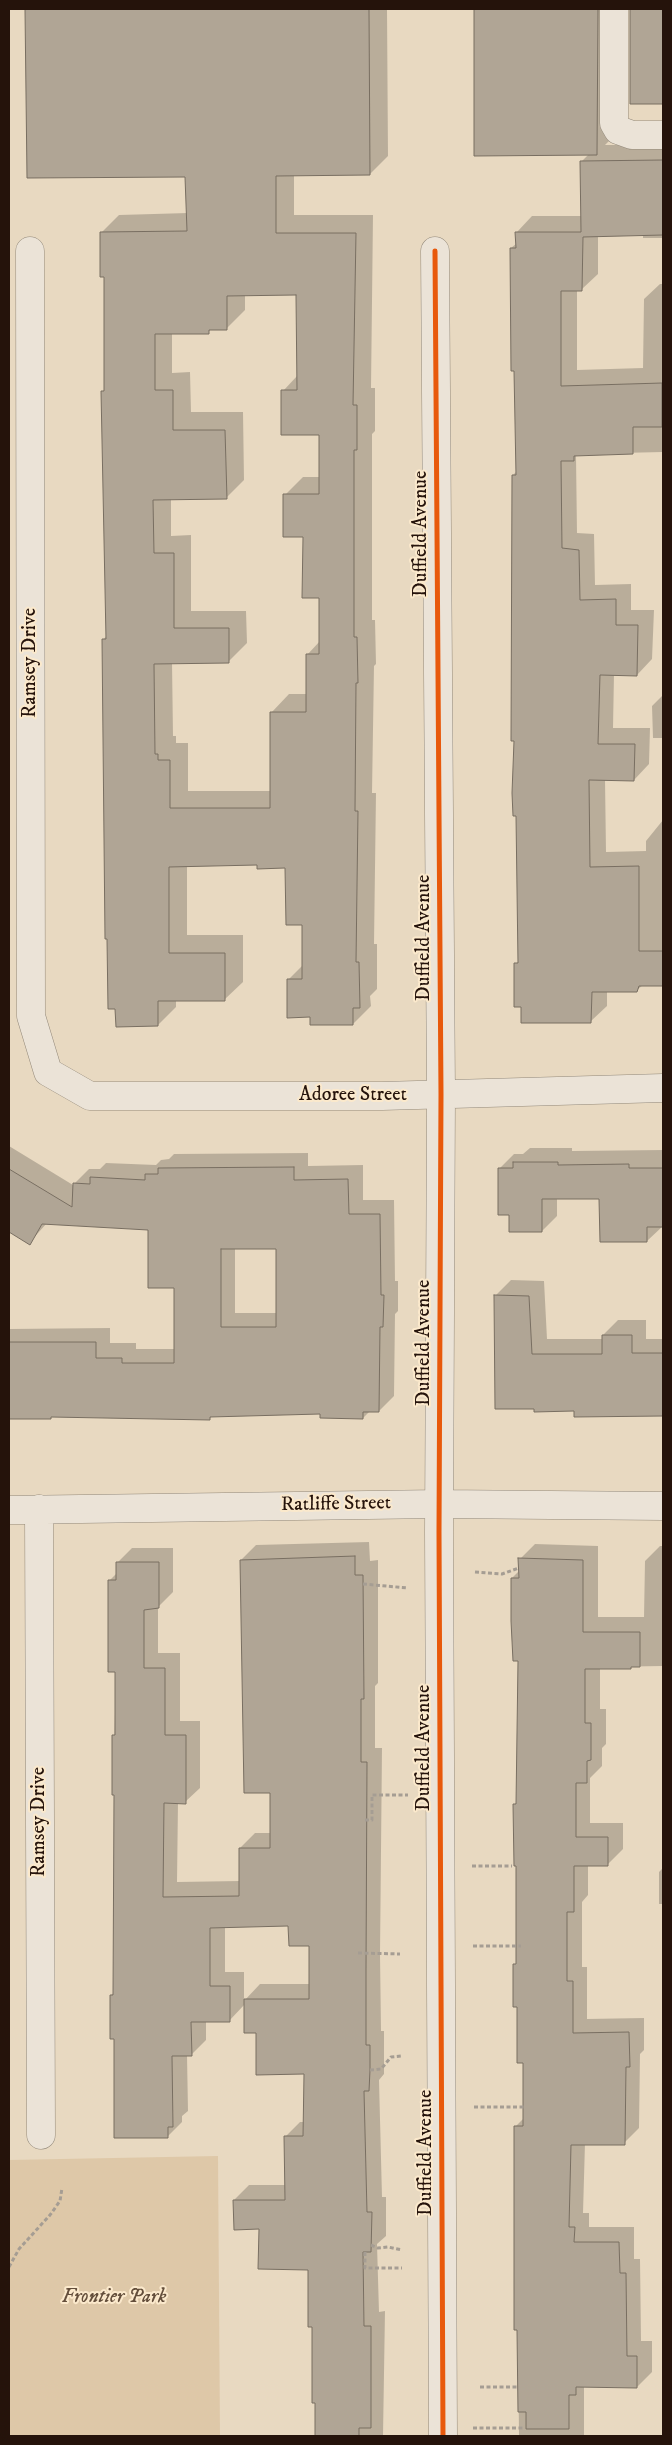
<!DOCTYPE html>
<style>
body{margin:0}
#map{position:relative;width:672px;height:2445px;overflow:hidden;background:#e8d9c1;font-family:"IM FELL DW Pica",serif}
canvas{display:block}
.frame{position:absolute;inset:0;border:10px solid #25130b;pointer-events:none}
</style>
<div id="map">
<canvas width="672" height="2445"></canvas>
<div class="frame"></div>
</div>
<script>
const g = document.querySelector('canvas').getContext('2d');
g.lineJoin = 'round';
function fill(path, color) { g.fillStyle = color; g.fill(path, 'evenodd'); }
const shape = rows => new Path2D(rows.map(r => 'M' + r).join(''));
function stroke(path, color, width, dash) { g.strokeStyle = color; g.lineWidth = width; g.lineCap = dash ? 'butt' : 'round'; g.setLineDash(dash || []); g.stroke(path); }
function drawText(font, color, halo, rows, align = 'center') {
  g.font = font + ' "IM FELL DW Pica",serif'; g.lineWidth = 4; g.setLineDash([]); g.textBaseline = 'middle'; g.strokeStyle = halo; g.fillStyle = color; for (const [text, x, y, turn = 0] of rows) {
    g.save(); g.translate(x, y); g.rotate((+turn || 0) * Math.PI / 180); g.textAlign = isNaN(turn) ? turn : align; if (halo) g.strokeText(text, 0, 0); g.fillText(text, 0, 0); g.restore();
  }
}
const green = shape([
 [218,2156,220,2436,9,2436,9,2160]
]);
const shadow = shape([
 [27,9,387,9,388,156,370,174,294,175,294,215,373,215,371,388,375,388,375,431,372,434,372,620,375,620,376,664,374,666,372,793,376,793,374,944,377,944,377,989,370,996,371,1006,353,1024,311,1016,288,980,304,964,304,924,286,867,258,864,187,865,187,935,243,935,243,982,224,1000,176,1000,176,1007,158,1025,104,639,107,635,103,391,106,388,106,276,101,233,119,215,188,213,186,175,28,176],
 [298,294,298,375,283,391,320,434,320,477,303,477,285,495,304,536,320,597,320,641,307,655,307,694,289,694,271,713,271,791,188,791,188,743,176,743,176,736,173,736,172,662,229,661,247,643,246,611,191,611,191,535,171,536,171,499,226,498,244,480,243,412,191,412,190,372,172,373,172,332,208,332,212,328,227,328,245,310,245,295],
 [475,9,628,9,627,123,605,145,663,145,663,238,643,238,643,234,598,235,598,274,582,289,577,289,577,370,643,368,644,299,660,284,663,284,663,452,578,454,576,456,577,533,594,534,595,585,631,584,631,610,654,610,652,659,637,675,614,674,613,728,650,728,649,764,634,780,605,779,606,852,646,851,646,841,663,820,663,985,643,985,637,990,607,990,607,1006,591,1021,522,1006,516,964,520,960,513,475,517,471,511,248,517,243,517,232,532,216,582,216,582,161,589,154,476,155],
 [631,9,663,9,663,103,631,103],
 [663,695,663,738,653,738,652,706],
 [9,1146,73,1185,89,1169,100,1169,106,1163,156,1165,161,1160,169,1159,174,1154,308,1153,308,1166,363,1165,363,1200,394,1200,395,1281,398,1281,398,1311,395,1314,394,1396,379,1411,370,1411,363,1418,321,1413,212,1416,210,1418,53,1415,51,1417,9,1418,9,1329,110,1328,110,1343,136,1343,136,1349,175,1349,175,1286,149,1229,47,1223,29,1243,9,1230],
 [235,1248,277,1248,278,1313,235,1313],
 [530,1148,572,1148,572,1151,663,1150,663,1226,647,1241,600,1198,557,1198,557,1216,542,1231,510,1214,499,1169,514,1154,523,1154],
 [511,1280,544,1281,547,1339,603,1339,603,1335,618,1320,646,1320,646,1339,663,1339,663,1414,576,1416,576,1410,535,1411,496,1295],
 [369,1542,370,1561,378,1560,378,1683,375,1686,375,1748,382,1748,380,1954,381,2031,384,2031,384,2074,379,2080,382,2197,386,2197,386,2236,377,2244,379,2312,385,2311,383,2436,317,2436,309,2268,260,2228,234,2200,249,2185,286,2185,285,2137,300,2122,305,2122,305,2073,257,2032,245,2004,229,2021,206,2021,206,2040,191,2055,187,2055,188,2111,182,2116,182,2122,167,2137,116,2037,111,1995,115,1992,115,1793,113,1793,116,1671,109,1581,117,1573,117,1563,132,1548,173,1548,173,1592,158,1607,158,1653,180,1653,180,1721,200,1721,200,1788,185,1802,178,1802,177,1882,240,1881,240,1848,255,1833,271,1833,272,1792,241,1560,256,1545],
 [289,1925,310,1944,310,1984,260,1984,244,2001,244,1972,225,1972,225,1926],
 [535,1544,598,1546,598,1617,644,1617,645,1561,660,1546,663,1546,663,1666,600,1667,600,1709,606,1709,606,1744,602,1748,602,1766,590,1778,590,1823,623,1823,623,1849,608,1864,588,1865,588,1895,582,1902,582,1967,587,1967,587,2019,644,2018,644,2050,640,2054,639,2128,624,2143,585,2143,583,2213,589,2213,589,2227,634,2227,634,2259,640,2259,641,2341,652,2341,652,2372,637,2387,584,2386,584,2436,519,2436,516,2126,524,2118,524,2061,515,1965,518,1962,518,1865,515,1804,517,1802,519,1660,512,1578,520,1570,520,1559],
 [663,1868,663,1904,659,1904,659,1872]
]);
const building = shape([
 [25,9,369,9,370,175,276,176,276,233,356,233,353,405,357,405,357,450,354,450,354,637,357,637,358,683,356,683,355,811,358,811,356,962,359,962,360,1008,353,1008,353,1025,310,1025,310,1017,287,1018,287,979,302,979,302,925,286,925,285,868,257,869,257,865,169,867,169,953,225,953,225,1001,158,1001,158,1026,116,1027,115,1009,108,1009,107,939,105,939,102,639,106,639,101,391,104,391,104,277,100,277,100,232,187,231,185,177,27,178,25,9],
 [296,295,297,390,281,390,281,435,319,435,319,494,283,494,283,537,303,537,302,598,319,598,319,654,306,654,306,712,270,712,270,808,170,808,170,760,158,760,158,754,155,754,154,664,229,663,229,628,174,628,174,553,154,553,153,500,227,499,225,430,173,430,173,390,155,390,155,334,209,334,209,330,227,330,227,296,296,295],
 [474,9,598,9,597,155,474,156,474,9],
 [630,9,663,9,663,104,630,104,630,9],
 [663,160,663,235,583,237,582,291,561,291,561,386,662,383,662,427,633,427,633,454,574,456,574,461,561,461,562,548,579,550,580,600,616,599,616,625,638,625,637,676,600,675,598,744,635,744,634,781,589,780,590,867,639,866,639,951,663,951,663,986,639,986,637,992,592,992,591,1023,521,1023,521,1007,514,1007,514,963,518,963,516,816,513,816,512,793,514,741,511,741,512,475,516,475,514,371,511,371,510,248,516,248,515,232,581,232,580,161,663,160],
 [513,1162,558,1162,558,1165,629,1164,629,1168,663,1168,663,1227,647,1227,647,1242,600,1242,599,1199,542,1199,542,1232,509,1232,509,1215,498,1215,498,1168,513,1168,513,1162],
 [294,1167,294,1180,348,1179,349,1214,380,1214,381,1295,384,1295,383,1327,380,1327,379,1412,363,1412,363,1419,320,1418,320,1414,210,1417,210,1420,51,1417,51,1419,9,1419,9,1342,96,1342,96,1358,122,1358,122,1363,174,1363,174,1288,148,1288,148,1230,42,1224,30,1245,9,1232,9,1169,72,1207,73,1183,90,1184,90,1177,145,1180,145,1174,158,1174,158,1168,294,1167],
 [221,1249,276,1249,276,1327,221,1327,221,1249],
 [494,1295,529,1296,532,1354,602,1354,602,1335,632,1335,632,1353,663,1353,663,1416,574,1417,574,1411,534,1412,534,1409,495,1409,494,1295],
 [355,1556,355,1575,363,1575,364,1699,361,1699,361,1762,367,1762,366,1970,366,2045,370,2045,370,2070,369,2091,364,2091,367,2212,372,2212,371,2252,363,2252,364,2326,371,2326,371,2428,359,2428,359,2436,315,2436,315,2403,312,2403,312,2327,308,2327,308,2270,258,2269,259,2229,234,2230,233,2200,285,2200,284,2136,303,2136,304,2074,256,2075,256,2033,244,2033,244,1999,309,1999,309,1946,289,1946,288,1926,210,1928,210,1986,230,1986,230,2022,191,2022,192,2056,172,2056,173,2127,168,2127,168,2138,114,2138,114,2039,110,2039,110,1995,113,1995,114,1795,112,1795,112,1735,115,1735,115,1672,108,1672,108,1580,116,1580,116,1562,159,1562,159,1608,144,1610,144,1668,165,1668,165,1735,186,1735,186,1804,164,1803,163,1897,239,1896,239,1848,270,1848,270,1793,244,1793,240,1560,355,1556],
 [518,1558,583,1560,583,1632,640,1632,640,1667,631,1667,631,1669,585,1669,585,1723,591,1723,591,1760,587,1761,587,1783,576,1783,576,1837,608,1837,608,1866,574,1866,574,1912,567,1912,567,1981,573,1981,573,2033,629,2032,630,2067,626,2067,625,2145,571,2145,569,2227,575,2227,574,2242,619,2242,620,2273,626,2273,627,2356,637,2356,637,2388,576,2387,576,2395,569,2395,569,2429,526,2429,526,2412,518,2412,517,2330,514,2330,514,2126,523,2126,523,2063,517,2063,517,2007,513,2007,513,1964,516,1964,516,1866,514,1866,513,1804,516,1804,518,1661,513,1661,511,1621,511,1578,519,1578,518,1558]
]);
const path = shape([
 [475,1572,502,1574,519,1568],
 [363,1584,408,1588],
 [365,1820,372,1820,372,1795,408,1795],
 [472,1866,512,1866],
 [473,1946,521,1946],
 [358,1953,400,1954],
 [370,2070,381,2069,391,2057,401,2056],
 [474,2107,525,2107],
 [371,2245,378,2248,388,2247,402,2250],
 [365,2252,365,2268,402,2268],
 [9,2267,19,2249,50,2215,60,2201,62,2188],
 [480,2387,518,2387],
 [473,2428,524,2428]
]);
const minor = shape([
 [614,9,614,123,618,130,632,135,663,135],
 [30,251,31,1016,48,1072,90,1096,382,1096,663,1088],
 [435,251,441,1094,439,1531,443,2436],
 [39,1509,41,2135],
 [9,1510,439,1504,663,1506]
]);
const cycleway = shape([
 [435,251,441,1094,439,1531,443,2436]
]);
const streetNames = [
 ["Duffield Avenue",422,534,-90],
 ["Ramsey Drive",31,663,-90],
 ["Duffield Avenue",425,938,-90],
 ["Adoree Street",353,1096],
 ["Duffield Avenue",425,1343,-90],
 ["Ratliffe Street",336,1505,-1],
 ["Duffield Avenue",425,1748,-90],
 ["Ramsey Drive",40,1822,-90],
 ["Duffield Avenue",427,2153,-90]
];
const parkNames = [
 ["Frontier Park",114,2298]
];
fill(green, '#dec8a8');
fill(shadow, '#0003');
fill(building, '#b0a595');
stroke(building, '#786e61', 1);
stroke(minor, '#93897a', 29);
stroke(path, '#a59d93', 3, [4, 2.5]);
stroke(minor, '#ebe3d7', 28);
stroke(cycleway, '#e8590c', 5);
drawText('20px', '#25130b', '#fbe9cc', streetNames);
drawText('italic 20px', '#634e3b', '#fbe9cc', parkNames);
</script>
